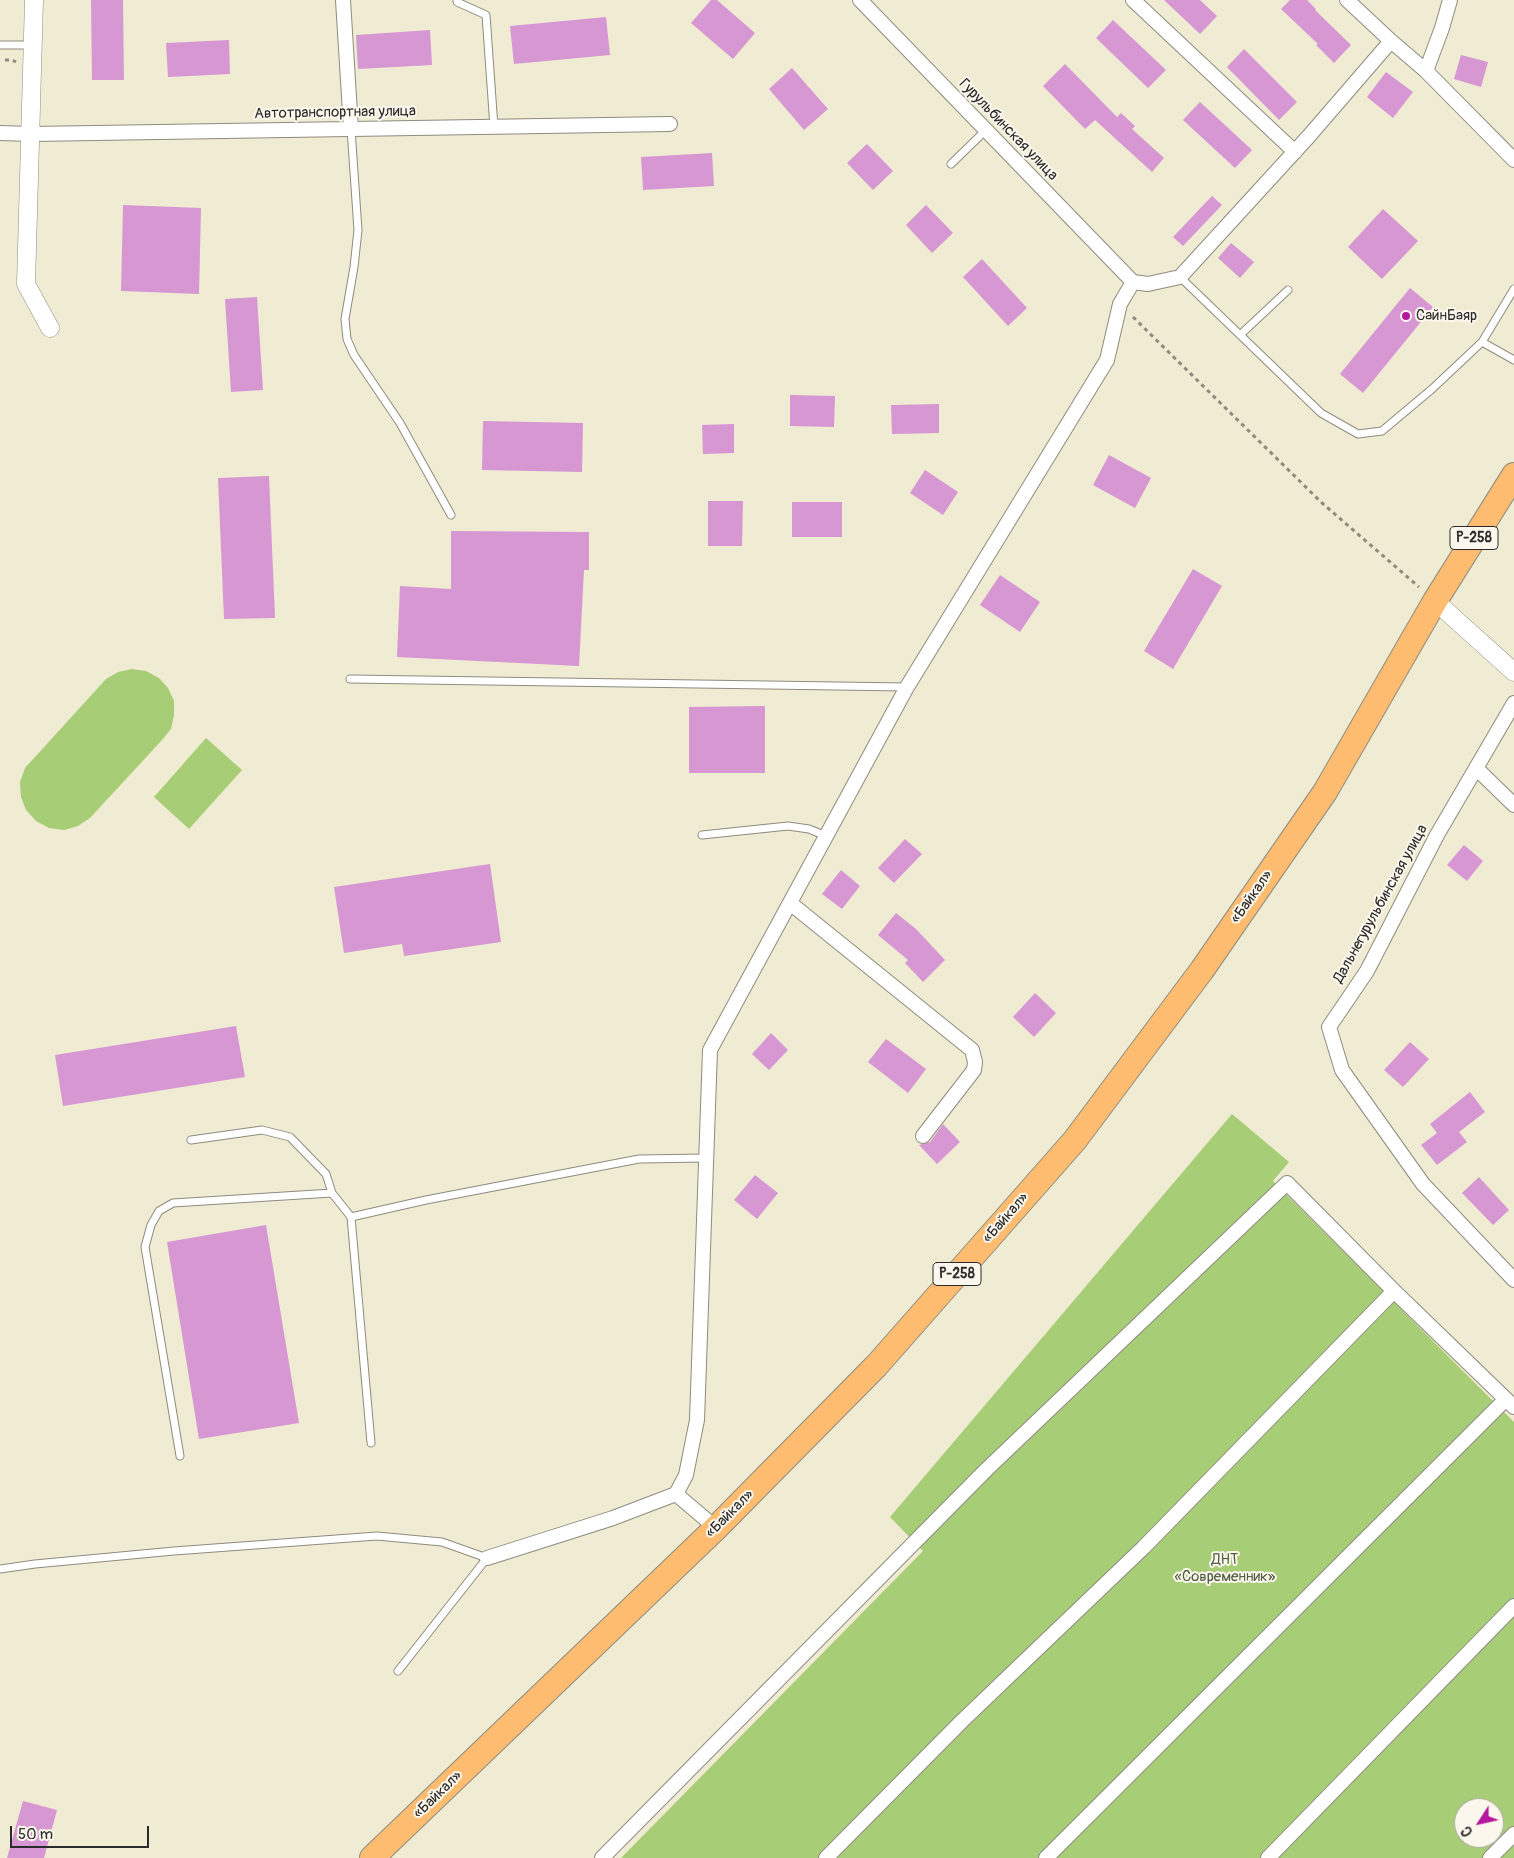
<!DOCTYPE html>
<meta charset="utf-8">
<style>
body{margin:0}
#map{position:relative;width:1514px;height:1858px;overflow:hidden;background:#f0ebd3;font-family:Pangolin,sans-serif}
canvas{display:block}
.north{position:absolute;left:1454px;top:1798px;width:50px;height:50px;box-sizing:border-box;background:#fbf7ec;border:1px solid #a8a59f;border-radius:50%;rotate:235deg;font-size:14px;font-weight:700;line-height:20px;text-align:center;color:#2b2b2b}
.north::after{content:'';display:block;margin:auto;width:18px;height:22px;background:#b5179e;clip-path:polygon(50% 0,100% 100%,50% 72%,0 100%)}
.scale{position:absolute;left:10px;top:1826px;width:139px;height:22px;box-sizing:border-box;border:2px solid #2b2b2b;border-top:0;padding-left:6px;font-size:15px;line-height:18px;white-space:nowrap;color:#2b2b2b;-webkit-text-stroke:4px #fbf7ec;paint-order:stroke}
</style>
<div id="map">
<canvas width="1514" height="1858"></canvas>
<div class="north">С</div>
<div class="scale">50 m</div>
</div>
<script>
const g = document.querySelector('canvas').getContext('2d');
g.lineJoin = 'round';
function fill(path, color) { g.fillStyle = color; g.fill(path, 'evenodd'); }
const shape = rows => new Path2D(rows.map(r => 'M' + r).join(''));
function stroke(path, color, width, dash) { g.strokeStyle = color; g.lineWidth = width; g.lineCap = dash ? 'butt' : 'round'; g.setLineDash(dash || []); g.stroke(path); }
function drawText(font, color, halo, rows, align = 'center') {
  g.font = font + ' Pangolin,sans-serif'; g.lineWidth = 4; g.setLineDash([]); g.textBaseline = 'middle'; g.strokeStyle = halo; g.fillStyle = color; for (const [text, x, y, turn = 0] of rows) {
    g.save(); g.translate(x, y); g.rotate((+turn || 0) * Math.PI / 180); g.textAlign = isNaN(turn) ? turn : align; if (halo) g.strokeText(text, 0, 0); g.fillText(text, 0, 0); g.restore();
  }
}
const green = shape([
 [132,669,146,671,159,678,168,688,174,701,174,715,171,729,162,740,90,818,78,826,64,830,49,828,36,821,26,810,21,797,20,782,25,768,106,679,118,672],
 [206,738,242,770,189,829,154,797],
 [1232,1114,1289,1162,1273,1181,1514,1422,1514,1858,621,1858,923,1551,890,1517],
 [1464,1808,1494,1808,1494,1838,1464,1838]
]);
const building = shape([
 [91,0,123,0,124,80,92,80],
 [711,0,717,0,755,33,733,59,691,23],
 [1164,0,1200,0,1217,16,1200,34],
 [1290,0,1307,0,1316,9,1315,10,1351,45,1334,63,1316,45,1318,44,1281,9],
 [606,17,610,55,514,64,510,26],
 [1113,20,1166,70,1148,88,1096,38],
 [430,30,432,65,358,69,356,35],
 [229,40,230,74,168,77,166,43],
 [1244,49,1297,102,1279,120,1227,67],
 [1461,55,1488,62,1481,87,1454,79],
 [1065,64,1117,117,1121,113,1135,126,1132,129,1164,158,1152,172,1095,120,1085,129,1043,86],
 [792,68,828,109,804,130,769,89],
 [1386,72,1413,92,1393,118,1367,97],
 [1200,102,1252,150,1235,168,1183,120],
 [867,144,893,171,873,190,847,163],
 [712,153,714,186,643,190,641,157],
 [1212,196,1222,205,1183,246,1173,237],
 [123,205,201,208,199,294,121,291],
 [926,205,953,233,932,253,906,225],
 [1383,209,1418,241,1382,279,1348,247],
 [1231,243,1254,262,1240,278,1218,258],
 [982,259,1027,308,1008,326,963,277],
 [1410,288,1433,307,1363,393,1340,374],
 [257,297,263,390,231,392,225,299],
 [790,395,835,396,834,427,790,426],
 [939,404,939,433,892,434,891,405],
 [483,421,583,423,582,472,482,470],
 [734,424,734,453,703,454,702,425],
 [1109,455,1151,478,1135,508,1093,485],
 [925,470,958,492,943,515,910,493],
 [269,476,275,618,224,619,218,478],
 [708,501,743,501,742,546,708,546],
 [792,502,842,502,842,537,792,537],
 [451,531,589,532,589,570,584,570,579,666,397,657,400,586,451,589],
 [1193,569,1222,586,1173,669,1144,651],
 [1000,575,1040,602,1020,632,980,605],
 [765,706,765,773,689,773,689,707],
 [905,839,922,854,894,883,878,868],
 [1464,845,1483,861,1467,881,1447,865],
 [490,864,501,942,404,956,402,944,344,953,334,887],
 [841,870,860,886,842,909,822,894],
 [896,913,916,929,945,960,923,982,905,963,908,960,878,935],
 [1035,993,1056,1013,1034,1037,1013,1017],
 [236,1026,245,1077,63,1106,55,1055],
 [771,1033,788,1050,769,1070,752,1054],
 [886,1039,926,1069,908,1093,868,1062],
 [1410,1042,1429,1059,1403,1087,1384,1070],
 [1470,1092,1485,1112,1459,1132,1467,1142,1437,1165,1421,1145,1437,1133,1430,1124],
 [943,1124,960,1142,937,1164,919,1145,930,1142],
 [755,1175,778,1193,757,1219,734,1200],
 [1479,1177,1509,1210,1493,1225,1462,1193],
 [266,1225,299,1423,199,1439,167,1242],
 [23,1801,57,1810,44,1858,7,1858]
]);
const path = shape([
 [5,60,12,60,16,62],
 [1133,317,1322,503,1419,587]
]);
const service = shape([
 [457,0,457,2,486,15,494,127],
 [0,45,32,45],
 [351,129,358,230,354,267,345,319,347,339,354,355,400,423,451,515],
 [951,164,986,130],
 [1180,277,1321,413,1358,434,1382,431,1432,389,1482,342,1514,289],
 [1240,335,1288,290],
 [1482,342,1514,360],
 [350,679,906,687],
 [702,835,788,826,809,829,826,836],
 [191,1140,262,1130,290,1137,326,1174,332,1193],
 [371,1443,351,1217,426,1200,639,1159,706,1158],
 [180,1456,145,1247,151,1225,159,1211,173,1203,332,1193,351,1217],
 [0,1569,35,1564,174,1551,377,1536,442,1542,487,1558,398,1671]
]);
const minor = shape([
 [343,0,351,129],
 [860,0,1133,282],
 [1133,0,1295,152],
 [1347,0,1391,41],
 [1426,71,1442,28,1450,0],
 [0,133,31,134,670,124],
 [1133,282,1148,284,1180,277,1309,136,1391,41,1426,71,1514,160],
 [1514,703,1437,835,1367,971,1329,1027,1342,1070,1423,1184,1514,1280],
 [1477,769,1514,805],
 [790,903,972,1050,975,1062,974,1070,923,1136],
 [676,1494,716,1528],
 [487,1558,613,1518,676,1494,686,1475,697,1420,710,1050,907,687,1107,360,1120,304,1133,282],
 [602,1858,987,1469,1287,1183,1394,1291,1514,1407],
 [826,1858,962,1721,1144,1547,1394,1291],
 [1046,1858,1506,1399],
 [1268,1858,1514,1606],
 [1490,1858,1514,1834]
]);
const tertiary = shape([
 [34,0,26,284,50,328],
 [1435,601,1514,672]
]);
const trunk = shape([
 [372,1858,716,1528,877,1365,1075,1140,1202,970,1325,792,1435,601,1514,475]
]);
const markers = [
 [1406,316,5,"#b5179e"]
];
const shields = [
 [1474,538,48],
 [957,1274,48]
];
const shieldNames = [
 ["Р-258",1474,538],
 ["Р-258",957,1274]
];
const streetNames = [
 ["Автотранспортная улица",335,113,-1],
 ["Гурульбинская улица",1008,130,46],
 ["«Байкал»",1252,897,-55],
 ["Дальнегурульбинская улица",1381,904,-61],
 ["«Байкал»",1006,1218,-49],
 ["«Байкал»",730,1514,-45],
 ["«Байкал»",438,1795,-44]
];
const poiNames = [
 ["СайнБаяр",1416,316]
];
const parkNames = [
 ["ДНТ",1225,1560],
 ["«Современник»",1225,1577]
];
fill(green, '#a8cd77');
fill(building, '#d697d3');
stroke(service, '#8e8b7f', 9);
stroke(minor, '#8e8b7f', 16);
stroke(tertiary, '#8e8b7f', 19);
stroke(trunk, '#8e8b7f', 26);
stroke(path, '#8e8b7f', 3, [4, 4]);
stroke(service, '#fff', 7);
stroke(minor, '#fff', 14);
stroke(tertiary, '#fff', 18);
stroke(trunk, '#fdbc6f', 24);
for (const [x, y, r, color] of markers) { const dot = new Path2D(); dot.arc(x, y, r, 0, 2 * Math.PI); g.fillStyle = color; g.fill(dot); stroke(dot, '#fbf7ec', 2); }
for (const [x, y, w] of shields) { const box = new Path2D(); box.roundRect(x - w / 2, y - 11.5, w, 23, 4); g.fillStyle = '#fbf7ec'; g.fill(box); stroke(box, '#2b2b2b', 1); }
drawText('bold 14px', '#2b2b2b', null, shieldNames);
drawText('15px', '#2b2b2b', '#fbf7ec', streetNames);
drawText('15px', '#2b2b2b', '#fbf7ec', poiNames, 'left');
drawText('15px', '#505c42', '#fbf7ec', parkNames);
</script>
